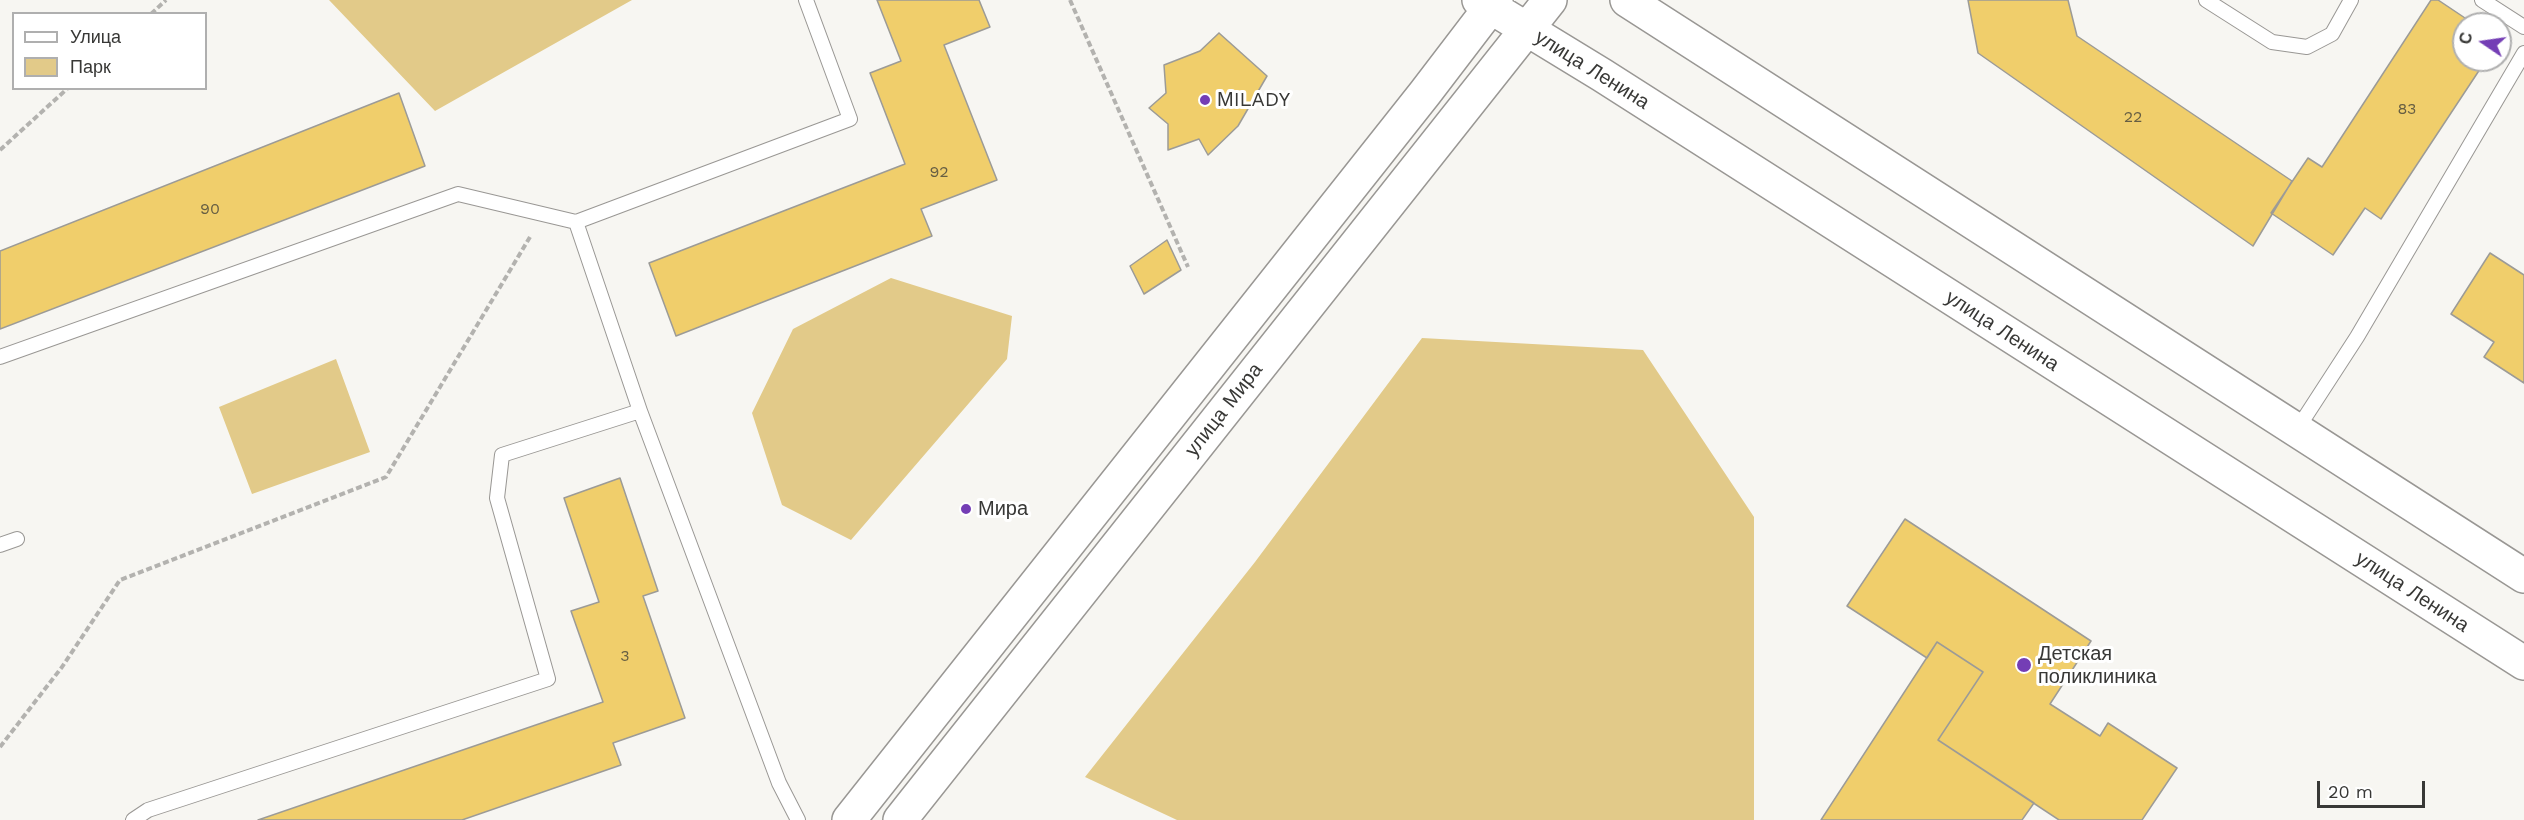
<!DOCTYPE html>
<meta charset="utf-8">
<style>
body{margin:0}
#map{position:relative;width:2524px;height:820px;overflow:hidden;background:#f7f6f2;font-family:"Work Sans",sans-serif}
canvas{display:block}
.legend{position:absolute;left:12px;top:12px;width:195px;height:78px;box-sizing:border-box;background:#fff;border:2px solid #afafaf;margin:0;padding:8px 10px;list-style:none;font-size:18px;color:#383836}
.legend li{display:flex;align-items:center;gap:12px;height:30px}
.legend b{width:30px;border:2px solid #afafaf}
.north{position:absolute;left:2452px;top:12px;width:60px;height:60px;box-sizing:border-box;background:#fff;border:2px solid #afafaf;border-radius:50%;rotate:283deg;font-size:16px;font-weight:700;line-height:24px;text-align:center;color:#383836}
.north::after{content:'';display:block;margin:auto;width:21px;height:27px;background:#743eb5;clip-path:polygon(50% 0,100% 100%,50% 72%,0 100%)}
.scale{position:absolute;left:2317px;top:781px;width:108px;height:27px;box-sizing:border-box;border:3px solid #383836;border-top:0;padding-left:8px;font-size:18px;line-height:21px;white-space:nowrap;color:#383836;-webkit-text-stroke:4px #fff;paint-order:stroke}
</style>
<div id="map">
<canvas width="2524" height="820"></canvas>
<ul class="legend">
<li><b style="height:8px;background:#fff"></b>Улица</li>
<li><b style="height:16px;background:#e2ca89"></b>Парк</li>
</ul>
<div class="north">С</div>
<div class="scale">20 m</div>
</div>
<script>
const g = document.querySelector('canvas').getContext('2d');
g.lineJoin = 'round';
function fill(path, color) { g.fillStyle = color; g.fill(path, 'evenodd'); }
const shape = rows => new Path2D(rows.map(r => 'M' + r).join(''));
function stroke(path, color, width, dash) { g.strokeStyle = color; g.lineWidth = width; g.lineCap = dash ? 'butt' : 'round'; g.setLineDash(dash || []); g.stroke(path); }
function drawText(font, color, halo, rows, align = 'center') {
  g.font = font + ' "Work Sans",sans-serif'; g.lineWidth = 6; g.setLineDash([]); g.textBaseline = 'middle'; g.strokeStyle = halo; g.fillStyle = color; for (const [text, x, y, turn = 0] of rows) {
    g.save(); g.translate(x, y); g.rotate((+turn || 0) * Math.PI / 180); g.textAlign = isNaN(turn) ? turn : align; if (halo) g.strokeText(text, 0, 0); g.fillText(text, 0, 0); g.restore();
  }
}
const green = shape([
 [329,0,632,0,435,111],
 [891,278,1012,316,1007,359,851,540,782,505,752,413,793,329],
 [1422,338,1643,350,1754,517,1754,820,1177,820,1085,777,1255,562],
 [336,359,370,452,252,494,219,407]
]);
const building = shape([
 [877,0,979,0,990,27,944,45,997,180,921,209,932,236,676,336,649,263,905,164,870,73,901,61,877,0],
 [1968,0,2068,0,2077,36,2292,181,2253,246,1978,53,1968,0],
 [2431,0,2438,0,2474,24,2464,24,2464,60,2486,60,2381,219,2365,208,2333,255,2271,213,2308,158,2322,167,2431,0],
 [1219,33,1267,76,1238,126,1208,155,1199,139,1168,150,1168,124,1149,108,1166,93,1164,65,1200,51,1219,33],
 [399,93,425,166,0,329,0,251,399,93],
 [1167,240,1181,270,1144,294,1130,266,1167,240],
 [2490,253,2524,275,2524,383,2484,357,2494,342,2451,314,2490,253],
 [620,478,658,591,643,596,685,718,613,743,621,765,462,820,258,820,603,702,571,611,599,602,564,498,620,478],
 [1905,519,2091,641,2050,704,2100,736,2108,723,2177,768,2142,820,2059,820,1938,740,1983,672,1937,642,1927,658,1847,606,1905,519],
 [1937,642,1983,672,1938,740,2034,803,2022,820,1821,820,1937,642]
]);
const path = shape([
 [1070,0,1188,267],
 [151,14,166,0],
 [0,150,68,88],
 [0,747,62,667,120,580,386,477,530,237]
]);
const lane = shape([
 [2206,0,2272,42,2307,47,2332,34,2351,0],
 [2482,0,2524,27],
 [0,357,458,194,576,222],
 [640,411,576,222,850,119,806,0],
 [2296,431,2357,337,2524,53],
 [0,545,17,539],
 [133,820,148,810,548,679,497,498,502,455,640,411,779,783,798,820]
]);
const secondary = shape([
 [1479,0,1602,75,2524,663],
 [1627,0,2524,576],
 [849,820,1425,93,1496,0],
 [900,820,1550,0]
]);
const markers = [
 [1205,100,6,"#743eb5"],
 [966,509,6,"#743eb5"],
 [2024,665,8,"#743eb5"]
];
const numberNames = [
 ["83",2407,109],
 ["22",2133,117],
 ["92",939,172],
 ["90",210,209],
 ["3",625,656]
];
const streetNames = [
 ["улица Ленина",1592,70,32],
 ["улица Ленина",2002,331,33],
 ["улица Мира",1224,410,-52],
 ["улица Ленина",2412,592,33]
];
const poiNames = [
 ["МILADY",1217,100],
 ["Мира",978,509],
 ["Детская",2038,654],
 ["поликлиника",2038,677]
];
fill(green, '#e2ca89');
fill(building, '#f0ce6b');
stroke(building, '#9c9b97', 1.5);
stroke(lane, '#999794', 16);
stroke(secondary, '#999794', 36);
stroke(path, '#b3b2af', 4, [6, 3]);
stroke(lane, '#fff', 14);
stroke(secondary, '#fff', 33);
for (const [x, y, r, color] of markers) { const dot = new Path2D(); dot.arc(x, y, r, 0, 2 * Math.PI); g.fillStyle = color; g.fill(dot); stroke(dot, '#fff', 2); }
drawText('16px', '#665e43', null, numberNames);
drawText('20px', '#383836', '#fff', streetNames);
drawText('20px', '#383836', '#fff', poiNames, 'left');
</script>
